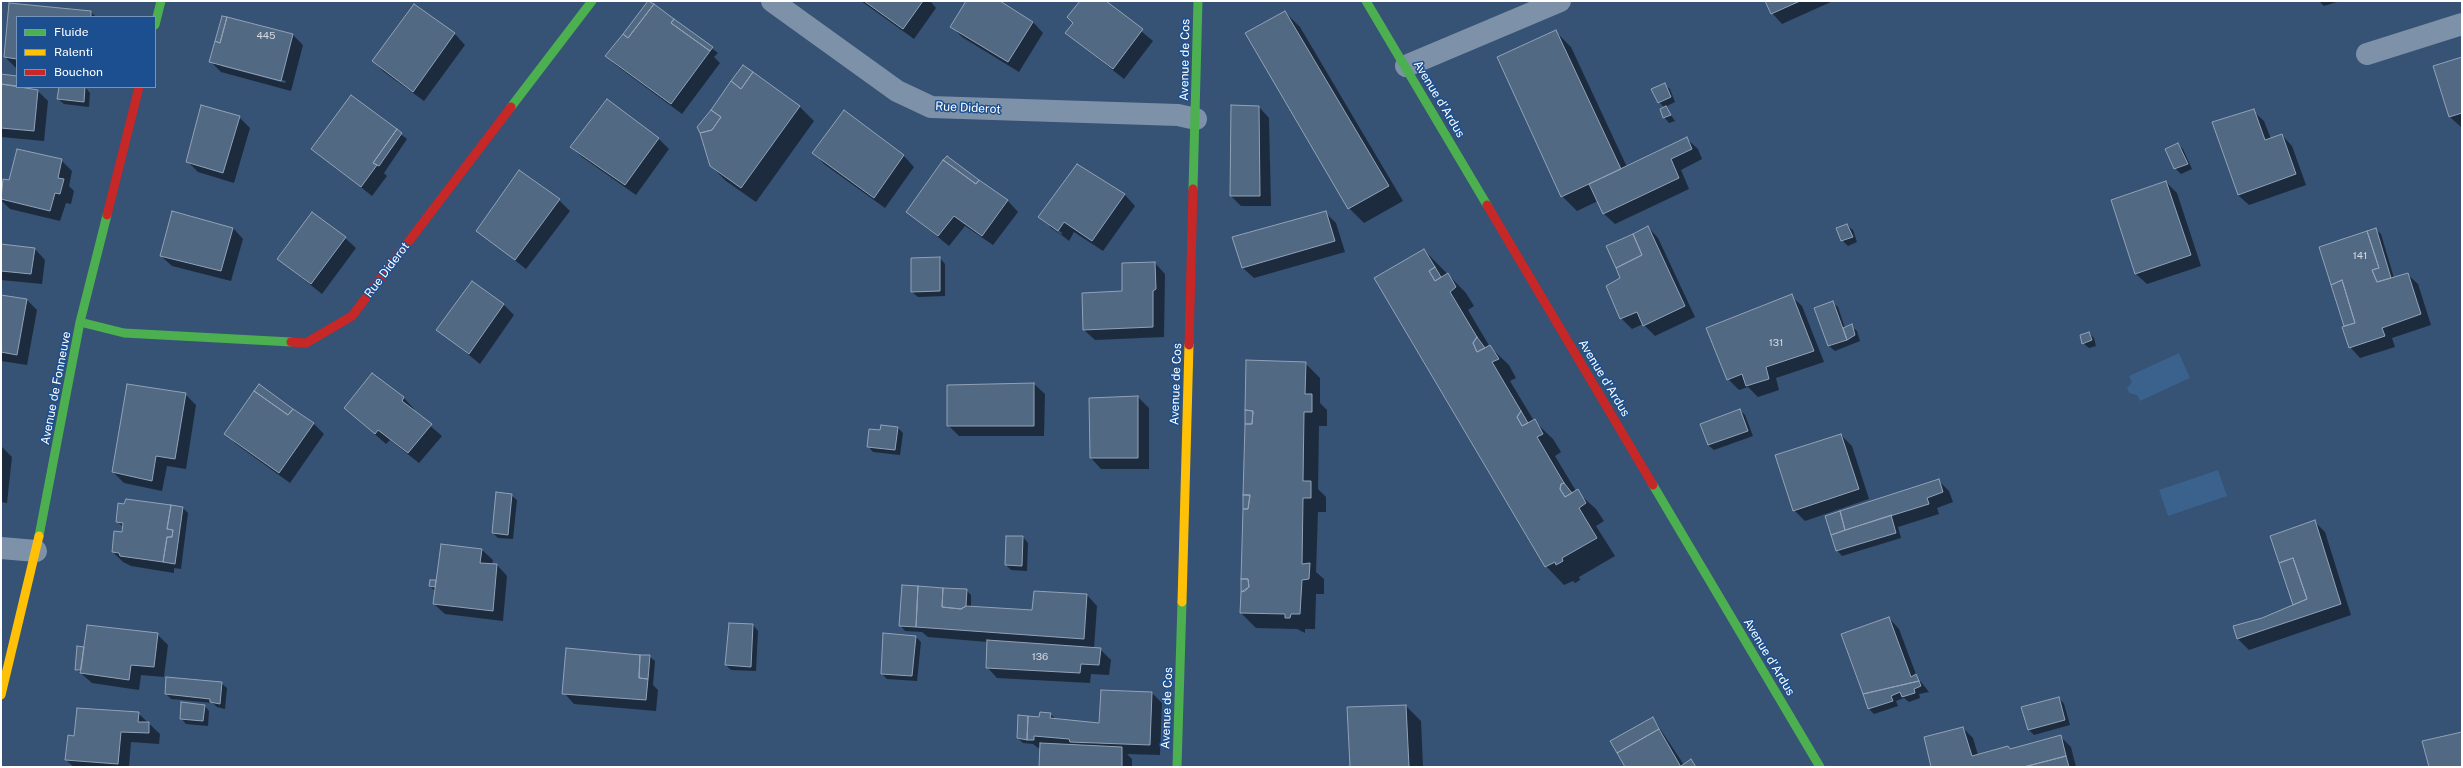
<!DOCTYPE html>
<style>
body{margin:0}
#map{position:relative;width:2463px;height:768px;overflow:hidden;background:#365274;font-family:"Public Sans",sans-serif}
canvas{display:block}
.frame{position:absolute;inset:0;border:2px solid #fff;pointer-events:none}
.legend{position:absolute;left:16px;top:16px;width:140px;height:72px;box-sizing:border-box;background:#1b4f8f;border:1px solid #7695bc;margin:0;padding:5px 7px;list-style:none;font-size:12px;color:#fff}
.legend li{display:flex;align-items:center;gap:8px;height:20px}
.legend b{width:20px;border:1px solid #7695bc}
</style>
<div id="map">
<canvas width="2463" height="768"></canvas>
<div class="frame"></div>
<ul class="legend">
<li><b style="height:5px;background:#4caf50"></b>Fluide</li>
<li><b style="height:5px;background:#ffc107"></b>Ralenti</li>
<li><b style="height:5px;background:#c62828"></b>Bouchon</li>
</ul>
</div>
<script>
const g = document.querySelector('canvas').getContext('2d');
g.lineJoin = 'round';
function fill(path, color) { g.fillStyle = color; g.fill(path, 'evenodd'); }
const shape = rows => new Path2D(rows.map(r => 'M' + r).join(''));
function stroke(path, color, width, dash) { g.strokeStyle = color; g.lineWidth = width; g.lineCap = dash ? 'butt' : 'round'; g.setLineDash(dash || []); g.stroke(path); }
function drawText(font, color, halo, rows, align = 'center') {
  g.font = font + ' "Public Sans",sans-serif'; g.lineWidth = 3; g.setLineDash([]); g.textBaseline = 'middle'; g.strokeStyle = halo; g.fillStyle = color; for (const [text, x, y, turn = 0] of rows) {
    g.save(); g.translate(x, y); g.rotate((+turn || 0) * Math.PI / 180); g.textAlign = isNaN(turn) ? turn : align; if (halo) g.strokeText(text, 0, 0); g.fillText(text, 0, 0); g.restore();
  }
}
const water = shape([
 [2179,353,2190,378,2140,401,2137,395,2129,393,2127,388,2132,382,2129,376],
 [2218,470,2227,496,2168,516,2159,490]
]);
const shadow = shape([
 [649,1,718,53,714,57,720,63,682,114,617,66,606,56],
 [861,1,930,1,936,8,914,39],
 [967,1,998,1,1033,22,1043,33,1019,72,962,37,951,26],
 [1081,1,1105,1,1153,41,1124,79,1066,33,1074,23],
 [1766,1,1833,1,1782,24,1772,13],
 [2319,1,2340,1,2324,6],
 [10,4,91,12,96,17,17,17,16,68,5,57],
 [415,5,455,34,465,45,424,101,384,72,373,61],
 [1285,12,1300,27,1403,201,1364,223,1349,208,1247,33],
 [1556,32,1571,47,1627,167,1687,139,1698,149,1702,159,1681,170,1689,189,1615,224,1604,214,1598,201,1577,211,1562,196],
 [292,34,303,45,291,91,221,72,210,61],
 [221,64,286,81,285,83,221,66],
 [2462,58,2462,127,2461,127,2450,117],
 [1,75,17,77,17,87,29,87,29,90,37,90,48,101,44,141,1,137],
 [1664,84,1670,89,1675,102,1665,107,1675,121,1669,123,1664,117,1665,108,1659,102],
 [60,87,85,87,90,93,89,107,64,104,58,99],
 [351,96,407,139,384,173,387,176,372,196,313,149],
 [799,106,814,121,756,202,726,181,710,165],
 [1259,107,1269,118,1271,206,1241,206,1231,196],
 [2253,111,2264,121,2271,139,2282,135,2292,146,2306,185,2249,205,2238,195],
 [844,112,904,156,914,167,885,208,824,164,814,153],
 [239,117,250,128,234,183,198,172,187,161],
 [658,138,669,149,636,195,582,157,571,147],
 [2178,144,2183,149,2192,169,2181,174,2175,168],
 [61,160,72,171,69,186,74,191,71,204,66,203,60,221,10,209,1,200,4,180,10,182],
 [1077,166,1125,195,1135,206,1103,251,1074,232,1069,241,1039,217],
 [1050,224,1062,233,1061,235,1050,227],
 [519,171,559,200,570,211,526,269,477,230],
 [980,182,1008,201,1018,212,993,245,965,226,949,246,907,212],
 [2166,182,2177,193,2201,266,2147,284,2136,274,2112,201],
 [1325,212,1336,223,1345,252,1254,278,1243,268],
 [1847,225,1853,230,1857,242,1848,246,1842,240],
 [1648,227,1658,238,1695,317,1655,336,1643,324,1632,329,1621,318,1622,279],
 [233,228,243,239,231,281,172,266,161,256],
 [2375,229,2381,234,2394,278,2407,274,2418,284,2431,325,2392,338,2395,347,2360,358,2350,347,2345,326],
 [345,238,356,248,322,294,278,259],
 [1,245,35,249,45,260,42,284,1,280],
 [1424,250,1466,293,1474,306,1468,310,1490,347,1509,365,1516,378,1510,381,1534,421,1553,439,1561,452,1555,456,1576,491,1596,509,1604,521,1596,526,1615,556,1579,577,1580,580,1575,583,1573,581,1564,585,1546,566,1375,278],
 [940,258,945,264,945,296,918,297,912,292],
 [1155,263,1165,274,1164,337,1095,340,1084,330],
 [473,282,504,305,514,315,480,364,437,329],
 [1,296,27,300,37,310,27,365,1,361],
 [1791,296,1802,306,1824,362,1776,378,1779,390,1758,397,1748,387,1739,390,1728,379],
 [1832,302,1838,307,1845,328,1851,326,1857,331,1860,341,1835,351,1829,346,1816,308],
 [2089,333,2094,338,2096,346,2089,348,2083,343],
 [1305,363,1320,378,1320,403,1327,410,1327,426,1319,426,1318,489,1326,497,1326,512,1318,512,1316,572,1324,579,1324,594,1316,594,1315,629,1305,629,1305,633,1297,629,1256,628,1241,613],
 [372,374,404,398,414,409,413,411,442,436,419,463,390,440,386,444,345,408],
 [1034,384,1045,394,1044,436,959,436,948,425],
 [185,394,196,405,186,469,167,466,162,491,124,483,113,472],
 [1138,397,1149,408,1149,469,1101,469,1091,458,1090,399],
 [293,409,314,424,324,434,290,483,236,444,225,433],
 [1740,410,1745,415,1753,436,1714,450,1708,445],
 [882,426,898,428,903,433,900,455,873,452,868,446,881,431],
 [1841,435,1852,446,1869,499,1805,521,1794,510],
 [1,446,12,457,7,503,1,502],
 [1938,480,1949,491,1953,502,1937,508,1939,514,1898,527,1901,538,1842,556,1837,550,1826,517],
 [511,495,517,500,513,539,498,538,493,533],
 [183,508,188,513,181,569,174,568,174,573,131,566,123,562,113,552,124,528,117,521],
 [2314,521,2325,532,2351,615,2249,650,2238,639,2234,627,2262,619,2295,605],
 [1023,537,1028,543,1027,571,1011,570,1006,565],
 [442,545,482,550,493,560,492,565,497,565,507,576,503,621,445,614,434,604,436,592,430,586,437,583],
 [966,590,971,595,971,607,1033,611,1087,595,1097,606,1094,648,1100,649,1111,660,1109,675,1091,674,1090,683,997,678,987,667,988,642,928,637,922,632,905,631,900,625],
 [1889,618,1899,629,1917,677,1929,692,1919,694,1920,698,1909,702,1904,698,1896,701,1898,706,1874,714,1869,709,1842,635],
 [753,625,758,631,756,671,731,670,726,665],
 [157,634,168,645,164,677,141,675,139,690,92,683,76,669,83,648],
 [884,634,916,637,921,642,917,681,887,679,882,674],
 [649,656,655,661,653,685,658,690,656,711,574,704,564,693],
 [221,683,227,688,225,709,217,707,213,703,171,699,166,694],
 [1152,693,1162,703,1160,755,1127,754,1132,759,1132,767,1040,767,1041,750,1033,744,1023,743,1018,738,1040,718,1050,714,1056,719,1100,724],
 [2059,698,2064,704,2070,725,2034,735,2029,730],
 [204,705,209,711,208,726,186,724,181,718],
 [1406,706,1421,721,1423,767,1351,767,1348,708],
 [138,713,160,734,159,744,131,742,129,767,74,767,66,760,74,737],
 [1653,718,1684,765,1691,761,1697,767,1626,767],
 [1963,728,1973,738,1978,755,2010,750,2060,736,2071,747,2076,767,1932,767]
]);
const building = shape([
 [648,1,654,4,628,38,623,34,648,1],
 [864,1,923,1,903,29,864,1],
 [966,1,1000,1,1033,22,1008,62,950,27,966,1],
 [1080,1,1106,1,1143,29,1113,69,1065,33,1073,23,1067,17,1080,1],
 [1765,1,1800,1,1771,14,1765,1],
 [9,3,91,11,91,17,17,17,17,59,4,57,9,3],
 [414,4,455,33,413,92,372,61,414,4],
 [654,4,674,19,671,23,710,51,671,104,605,56,623,34,628,38,654,4],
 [1285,11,1389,186,1348,209,1245,33,1285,11],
 [222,16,227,17,220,43,215,41,222,16],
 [227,17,293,34,281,81,209,62,215,41,220,43,227,17],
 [674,19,713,47,710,51,671,23,674,19],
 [1556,30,1621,169,1561,197,1497,57,1556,30],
 [2462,57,2462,113,2449,117,2433,66,2462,57],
 [743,65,753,72,741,89,731,81,743,65],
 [753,72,800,106,741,188,710,166,700,133,712,130,721,117,711,110,731,81,741,89,753,72],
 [1,74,17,76,17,86,1,84,1,74],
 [1665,83,1671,97,1658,103,1651,89,1665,83],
 [1,84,38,90,34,131,1,128,1,84],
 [59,87,85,87,84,102,57,99,59,87],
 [351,95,397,129,373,163,377,165,361,187,311,149,351,95],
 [607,99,659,138,625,185,570,147,607,99],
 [201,105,240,116,223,173,186,162,201,105],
 [1231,105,1259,106,1260,196,1230,196,1231,105],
 [1666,106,1671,115,1663,118,1660,109,1666,106],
 [2254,109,2265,140,2282,134,2296,174,2238,195,2212,122,2254,109],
 [711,110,721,117,712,130,700,133,697,127,711,110],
 [844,110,904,155,874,198,812,153,844,110],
 [397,129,402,133,379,166,373,163,397,129],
 [1687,137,1692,149,1671,159,1679,178,1603,214,1589,184,1687,137],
 [2178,143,2188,164,2174,169,2165,149,2178,143],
 [17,149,62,159,58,178,64,179,60,194,55,193,50,211,1,199,3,179,9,180,17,149],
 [947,156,979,180,976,184,943,160,947,156],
 [943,160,976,184,979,180,1008,200,982,236,954,216,938,236,906,212,943,160],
 [1077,164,1125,194,1092,241,1064,222,1058,231,1038,217,1077,164],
 [519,170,560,199,515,260,476,231,519,170],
 [2166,181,2191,255,2135,274,2111,200,2166,181],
 [172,211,233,228,221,271,160,256,172,211],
 [1326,211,1335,241,1242,268,1232,237,1326,211],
 [312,212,346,237,311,284,277,259,312,212],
 [1847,224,1853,237,1841,241,1836,228,1847,224],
 [1648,226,1685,306,1643,326,1637,312,1620,319,1606,286,1620,278,1616,268,1642,255,1633,234,1648,226],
 [2376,228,2391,278,2377,282,2372,270,2379,268,2367,231,2376,228],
 [2367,231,2379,268,2372,270,2377,282,2408,273,2421,314,2382,328,2385,336,2349,348,2342,327,2355,323,2342,280,2331,285,2319,247,2367,231],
 [1633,234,1642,255,1616,268,1606,246,1633,234],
 [1,244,35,248,31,274,1,271,1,244],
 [1424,249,1435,267,1429,271,1435,281,1448,273,1456,287,1450,292,1477,337,1473,343,1477,352,1490,345,1499,359,1492,362,1521,411,1517,417,1522,426,1535,419,1543,434,1537,437,1564,483,1561,484,1560,489,1565,497,1578,489,1586,503,1579,508,1597,538,1562,558,1563,561,1556,565,1555,562,1545,567,1374,278,1424,249],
 [940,257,940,291,911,292,911,258,940,257],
 [1155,262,1156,289,1153,291,1153,327,1083,330,1082,293,1122,291,1122,263,1155,262],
 [1435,267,1441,277,1435,281,1429,271,1435,267],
 [2342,280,2355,323,2344,326,2331,285,2342,280],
 [472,281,504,304,469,354,436,330,472,281],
 [1792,294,1814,351,1766,367,1769,379,1746,386,1742,374,1727,380,1706,328,1792,294],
 [1,295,27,299,17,355,1,352,1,295],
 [1833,301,1847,340,1828,346,1814,308,1833,301],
 [1852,324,1855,335,1847,340,1843,328,1852,324],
 [2089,332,2092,340,2082,344,2080,335,2089,332],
 [1477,337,1485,348,1477,352,1473,343,1477,337],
 [1246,360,1306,362,1305,394,1312,394,1312,412,1304,412,1303,481,1311,481,1311,498,1303,498,1302,564,1310,563,1309,579,1302,580,1300,614,1291,614,1290,618,1285,618,1285,614,1240,613,1241,592,1249,587,1248,579,1241,579,1243,509,1248,509,1250,495,1243,495,1245,424,1252,424,1253,411,1245,410,1246,360],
 [372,373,404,397,402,401,432,424,408,453,378,430,375,434,344,408,372,373],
 [1034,383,1034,426,947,426,947,385,1034,383],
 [127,384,186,393,175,459,156,456,152,481,112,472,127,384],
 [259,384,293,409,288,415,254,391,259,384],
 [254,391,288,415,293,409,314,423,279,473,224,434,254,391],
 [1138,396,1138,458,1090,458,1089,398,1138,396],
 [1740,409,1748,431,1708,445,1700,424,1740,409],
 [1245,410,1253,411,1252,424,1245,424,1245,410],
 [1521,411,1528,423,1522,426,1517,417,1521,411],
 [881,425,898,427,895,450,867,447,869,429,880,430,881,425],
 [1841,434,1859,489,1793,511,1775,455,1841,434],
 [1939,479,1943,492,1927,498,1929,504,1845,530,1840,511,1939,479],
 [1564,483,1572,493,1565,497,1560,489,1561,484,1564,483],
 [496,492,512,494,508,535,492,533,496,492],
 [1243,495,1250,495,1248,509,1243,509,1243,495],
 [126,499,171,505,167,529,173,530,172,537,167,537,163,562,120,556,119,553,112,552,114,531,122,532,123,523,116,522,118,503,124,504,126,499],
 [171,505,183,507,175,564,163,562,167,537,172,537,173,530,167,529,171,505],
 [1840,511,1845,530,1831,535,1825,516,1840,511],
 [1891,515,1896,533,1836,551,1831,535,1891,515],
 [2315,520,2341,604,2237,639,2233,626,2262,618,2307,599,2293,558,2279,563,2270,536,2315,520],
 [1006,536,1023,536,1022,566,1005,565,1006,536],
 [441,544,482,549,480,563,497,564,493,611,433,604,441,544],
 [2293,558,2307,599,2293,605,2279,563,2293,558],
 [1241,579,1248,579,1249,587,1245,591,1241,592,1241,579],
 [430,580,436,580,435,587,429,586,430,580],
 [902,585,918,586,916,627,899,626,902,585],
 [918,586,943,588,942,607,961,609,966,606,1032,610,1034,591,1087,594,1084,639,916,627,918,586],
 [943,588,967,589,966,606,961,609,942,607,943,588],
 [1889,617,1911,677,1916,674,1919,681,1863,694,1841,634,1889,617],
 [729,623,753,624,751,667,725,665,729,623],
 [87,625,158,633,154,667,131,665,129,680,80,673,87,625],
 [883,633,916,636,912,676,881,674,883,633],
 [987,640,1101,648,1099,665,1081,664,1080,673,986,668,987,640],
 [77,646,84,647,81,670,75,670,77,646],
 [566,648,640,655,639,678,648,679,646,700,562,694,566,648],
 [640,655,650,655,648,679,639,678,640,655],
 [166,677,222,682,220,704,210,702,210,699,165,694,166,677],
 [1919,681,1921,686,1914,689,1915,693,1902,697,1900,692,1891,696,1893,701,1868,709,1863,694,1919,681],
 [1101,690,1152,692,1150,745,1070,742,1069,739,1034,736,1034,740,1027,740,1028,716,1039,717,1040,712,1051,713,1050,718,1099,723,1101,690],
 [2059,697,2065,720,2028,730,2021,707,2059,697],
 [181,702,205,705,203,721,180,719,181,702],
 [1406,705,1409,767,1350,767,1347,707,1406,705],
 [77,708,139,712,138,722,149,722,149,733,121,732,118,764,65,760,68,735,74,736,77,708],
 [1018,715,1028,716,1027,740,1017,738,1018,715],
 [1653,717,1659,729,1617,753,1610,741,1653,717],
 [1963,727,1972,756,2008,746,2010,749,2061,735,2066,756,2024,767,1931,767,1924,737,1963,727],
 [1659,729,1681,767,1625,767,1617,753,1659,729],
 [2462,732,2462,767,2429,767,2422,741,2462,732],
 [1040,743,1122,747,1122,767,1039,767,1040,743],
 [2066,756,2069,767,2024,767,2066,756],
 [1691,759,1696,767,1681,767,1681,766,1691,759]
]);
const street = shape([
 [772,1,897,91,931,107,1178,115,1196,119],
 [2367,54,2462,24],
 [1406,66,1560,1],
 [1,548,36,551]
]);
const fast = shape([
 [1366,1,1487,205],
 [155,25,161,1],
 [511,107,592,1],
 [1193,189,1198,1],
 [80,322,124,333,291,342],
 [1653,485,1820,767],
 [39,536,80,322,107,215],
 [1177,767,1182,602]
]);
const slow = shape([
 [1182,602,1189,345],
 [1,695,39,536]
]);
const jam = shape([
 [1487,205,1653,485],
 [107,215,139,87],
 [291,342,306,343,352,316,511,107],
 [1189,345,1193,189]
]);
const numberNames = [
 ["445",266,36],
 ["141",2360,256],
 ["131",1776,343],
 ["136",1040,657]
];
const streetNames = [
 ["Avenue de Cos",1185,60,-89],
 ["Avenue d'Ardus",1439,99,59],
 ["Rue Diderot",968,108,3],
 ["Rue Diderot",387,270,-53],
 ["Avenue d'Ardus",1604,378,59],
 ["Avenue de Cos",1176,384,-88],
 ["Avenue de Fonneuve",56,388,-79],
 ["Avenue d'Ardus",1769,657,59],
 ["Avenue de Cos",1167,708,-88]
];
fill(water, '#3b618d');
fill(shadow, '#0007');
fill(building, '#526984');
stroke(building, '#92a2b6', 1);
stroke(street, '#7d92a8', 22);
stroke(fast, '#4caf50', 9);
stroke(slow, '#ffc107', 9);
stroke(jam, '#c62828', 9);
drawText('10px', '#d4dae0', null, numberNames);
drawText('12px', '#fff', '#1b4f8f', streetNames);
</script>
